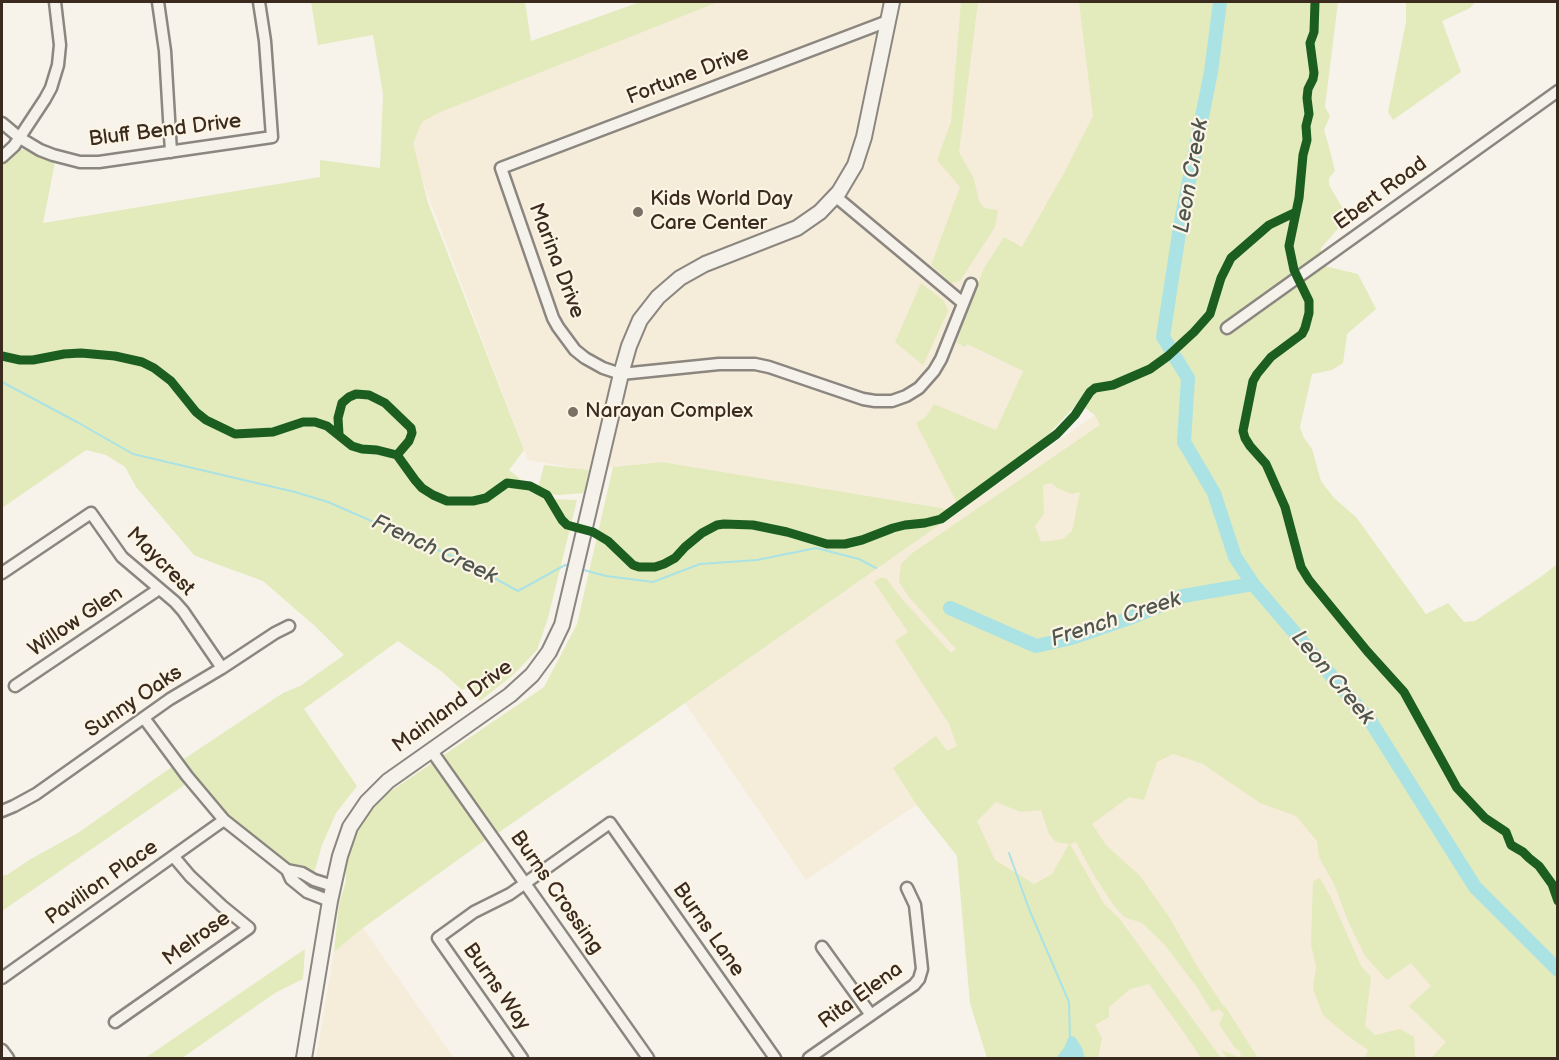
<!DOCTYPE html>
<style>
body{margin:0}
#map{position:relative;width:1559px;height:1060px;overflow:hidden;background:#f7f3ea;font-family:"Balsamiq Sans",sans-serif}
canvas{display:block}
.frame{position:absolute;inset:0;border:3px solid #3b2a1e;pointer-events:none}
</style>
<div id="map">
<canvas width="1559" height="1060"></canvas>
<div class="frame"></div>
</div>
<script>
const g = document.querySelector('canvas').getContext('2d');
g.lineJoin = 'round';
function fill(path, color) { g.fillStyle = color; g.fill(path, 'evenodd'); }
const shape = rows => new Path2D(rows.map(r => 'M' + r).join(''));
function stroke(path, color, width, dash) { g.strokeStyle = color; g.lineWidth = width; g.lineCap = dash ? 'butt' : 'round'; g.setLineDash(dash || []); g.stroke(path); }
function drawText(font, color, halo, rows, align = 'center') {
  g.font = font + ' "Balsamiq Sans",sans-serif'; g.lineWidth = 4.5; g.setLineDash([]); g.textBaseline = 'middle'; g.strokeStyle = halo; g.fillStyle = color; for (const [text, x, y, turn = 0] of rows) {
    g.save(); g.translate(x, y); g.rotate((+turn || 0) * Math.PI / 180); g.textAlign = isNaN(turn) ? turn : align; if (halo) g.strokeText(text, 0, 0); g.fillText(text, 0, 0); g.restore();
  }
}
const built = shape([
 [712,2,1093,2,1115,148,1074,258,960,510,1095,415,1178,587,1485,1058,987,1058,970,1003,957,856,916,805,806,880,685,703,958,511,662,462,585,470,528,460,399,119],
 [363,928,454,1058,316,1058,334,952]
]);
const green = shape([
 [311,2,525,2,531,41,640,2,718,2,438,113,422,122,413,143,428,203,524,450,509,470,535,491,553,499,577,500,548,618,537,650,513,675,480,701,469,687,462,690,441,671,398,641,304,709,357,786,336,813,322,845,314,873,283,861,258,841,245,828,226,815,206,791,191,769,183,786,2,911,2,875,7,875,29,860,78,833,163,773,283,693,300,686,344,655,316,627,263,581,211,562,194,555,136,487,125,467,106,455,86,450,2,508,2,161,16,147,55,162,43,223,320,177,320,160,380,168,383,94,373,35,318,45],
 [961,2,978,2,959,152,974,179,979,201,984,208,998,210,995,227,960,281,951,283,931,265,960,187,937,160,951,122],
 [1079,2,1338,2,1325,107,1330,116,1324,130,1329,147,1335,171,1329,178,1329,185,1342,207,1343,223,1321,248,1321,250,1324,266,1358,274,1376,309,1347,334,1343,363,1332,370,1312,374,1300,427,1304,438,1312,449,1321,481,1334,498,1356,517,1426,614,1448,603,1464,622,1475,621,1542,576,1557,564,1557,1058,1431,1058,1446,1042,1409,1006,1431,986,1411,963,1387,980,1365,956,1348,921,1335,886,1319,857,1317,841,1296,816,1260,803,1203,764,1173,754,1157,762,1144,800,1129,797,1092,824,1106,845,1140,876,1169,917,1197,966,1222,1004,1226,1008,1258,1058,1227,1058,1221,1050,1241,1058,1240,1051,1235,1048,1219,1024,1224,1014,1219,1009,1212,1012,1196,986,1165,945,1142,923,1124,917,1112,903,1092,872,1076,842,1070,844,1104,904,1119,918,1221,1058,1201,1058,1185,1034,1149,984,1130,989,1109,1007,1109,1017,1095,1025,1102,1038,1098,1058,987,1058,970,1003,957,856,916,804,893,768,936,736,947,751,957,746,949,724,895,641,908,632,874,582,880,578,886,578,901,598,951,653,956,649,908,596,899,582,901,564,911,554,1100,425,1095,415,1078,403,1045,438,957,503,916,423,926,417,934,404,996,430,1023,371,967,344,965,347,957,343,973,287,977,286,984,268,1004,237,1022,247,1065,171,1093,116],
 [1051,483,1059,489,1072,494,1080,492,1072,531,1063,539,1041,542,1035,526,1044,514,1043,485],
 [996,802,1021,812,1041,810,1049,834,1056,842,1069,844,1052,874,1034,884,995,860,977,821],
 [1406,2,1475,2,1470,8,1442,21,1461,72,1393,120,1388,112,1406,22],
 [921,283,944,301,948,311,923,365,895,342],
 [662,462,959,511,685,703,498,833,484,841,363,928,334,952,339,904,346,881,346,864,355,837,369,813,388,793,544,687,577,624,613,467],
 [544,465,589,470,584,493,560,495,547,494,538,489],
 [1320,878,1331,898,1361,966,1371,977,1365,1026,1375,1035,1400,1029,1414,1037,1415,1057,1417,1058,1365,1058,1368,1050,1344,1033,1323,1015,1313,989,1316,967,1311,944,1313,881],
 [305,949,303,979,275,993,182,1058,145,1058]
]);
const water = shape([
 [1071,1036,1075,1037,1082,1048,1085,1058,1056,1058,1064,1048,1068,1038]
]);
const stream = shape([
 [2,382,77,422,133,454,295,492,328,502,461,560,518,591,565,565,571,567],
 [580,569,606,576,653,582,700,564,757,560,816,548,859,559,876,568],
 [1009,853,1029,909,1069,1002,1070,1039]
]);
const river = shape([
 [1170,348,1163,337,1181,221,1211,72,1220,2],
 [1175,357,1188,378,1184,442,1214,493,1235,557,1253,584,1371,722,1475,887,1558,970],
 [950,608,1036,646,1072,638,1130,618,1183,596,1253,584]
]);
const minor = shape([
 [158,2,165,51,171,152],
 [888,21,501,168,553,318,558,327,575,350,585,358,603,368,621,374,719,364,755,364,769,367,863,399,875,401,892,401,906,396,919,388,934,371,941,359,971,284],
 [2,123,20,138,40,150,53,155,80,162,99,162,272,137,265,41,259,2],
 [2,157,14,146,45,99,51,88,58,65,60,45,55,2],
 [835,196,963,303],
 [1227,328,1558,91],
 [2,573,91,513,122,557,175,602,183,611,222,668],
 [15,686,159,589],
 [144,718,187,776,224,820,287,870,291,879,307,892,330,901],
 [431,750,648,1058],
 [2,811,14,806,36,794,170,699,222,668,275,633,289,626],
 [287,870,302,873,314,880,333,886],
 [822,947,871,1015],
 [2,978,224,820],
 [115,1022,249,928,222,906,190,876,174,857],
 [2,1050,8,1058],
 [522,1058,438,938,474,912,510,894,610,823,775,1058],
 [809,1058,914,985,919,979,922,969,915,905,907,888]
]);
const major = shape([
 [304,1058,330,901,340,856,350,827,367,802,388,781,510,695,532,675,549,652,562,625,621,374,629,346,640,320,658,297,680,278,705,264,797,228,820,212,839,192,855,165,864,137,892,2]
]);
const cycleway = shape([
 [1315,2,1314,32,1310,43,1314,73,1313,79,1308,89,1307,98,1309,114,1306,126,1307,140,1303,155,1299,198,1289,246,1294,270,1309,301,1309,313,1305,328,1302,334,1271,357,1257,374,1253,381,1243,431,1245,438,1250,446,1266,464,1285,507,1301,567,1309,580,1367,651,1404,692,1457,788,1485,818,1506,832,1511,845,1523,852,1529,858,1539,866,1552,884,1558,901],
 [2,356,20,360,33,360,64,354,81,353,115,356,142,362,154,368,171,381,196,412,206,420,235,434,273,432,303,422,315,422,327,426,352,446,362,449,377,450,397,455,415,480,422,488,433,495,447,501,473,501,486,498,507,483,530,486,547,495,562,520,567,525,593,532,608,541,633,565,639,567,655,567,664,564,675,558,685,547,702,533,717,525,724,524,753,525,787,532,827,544,845,544,862,540,893,528,905,525,925,523,941,519,1057,434,1075,415,1090,392,1095,388,1113,385,1150,369,1168,356,1194,332,1210,314,1221,278,1231,258,1269,225,1296,212],
 [339,434,338,418,342,403,349,397,356,394,369,395,385,403,411,428,412,433,409,441,397,455]
]);
const markers = [
 [638,212,6,"#7d7065"],
 [573,412,6,"#7d7065"]
];
const streetNames = [
 ["Fortune Drive",688,76,-21],
 ["Bluff Bend Drive",165,131,-7],
 ["Ebert Road",1381,194,-36],
 ["Marina Drive",556,261,69],
 ["Maycrest",160,562,45],
 ["Willow Glen",76,622,-34],
 ["Sunny Oaks",134,702,-34],
 ["Mainland Drive",453,707,-36],
 ["Pavilion Place",102,883,-35],
 ["Burns Crossing",556,893,55],
 ["Burns Lane",708,930,55],
 ["Melrose",197,939,-36],
 ["Burns Way",496,987,55],
 ["Rita Elena",861,996,-36]
];
const poiNames = [
 ["Kids World Day",650,200],
 ["Care Center",650,224],
 ["Narayan Complex",585,412]
];
const waterNames = [
 ["Leon Creek",1192,176,-80],
 ["French Creek",434,550,25],
 ["French Creek",1116,620,-18],
 ["Leon Creek",1332,678,50]
];
fill(built, '#f5ecda');
fill(green, '#e3ebbd');
fill(water, '#abe2e4');
stroke(stream, '#abe2e4', 2);
stroke(river, '#abe2e4', 14);
stroke(minor, '#8b867f', 15);
stroke(major, '#8b867f', 18);
stroke(minor, '#f5f2ec', 10);
stroke(major, '#f5f2ec', 14);
stroke(cycleway, '#1b5e20', 9);
for (const [x, y, r, color] of markers) { const dot = new Path2D(); dot.arc(x, y, r, 0, 2 * Math.PI); g.fillStyle = color; g.fill(dot); stroke(dot, '#fcf5e5', 2); }
drawText('21px', '#3b2a1e', '#fcf5e5', streetNames);
drawText('21px', '#3b2a1e', '#fcf5e5', poiNames, 'left');
drawText('italic 22px', '#4f564f', '#fcf5e5', waterNames);
</script>
